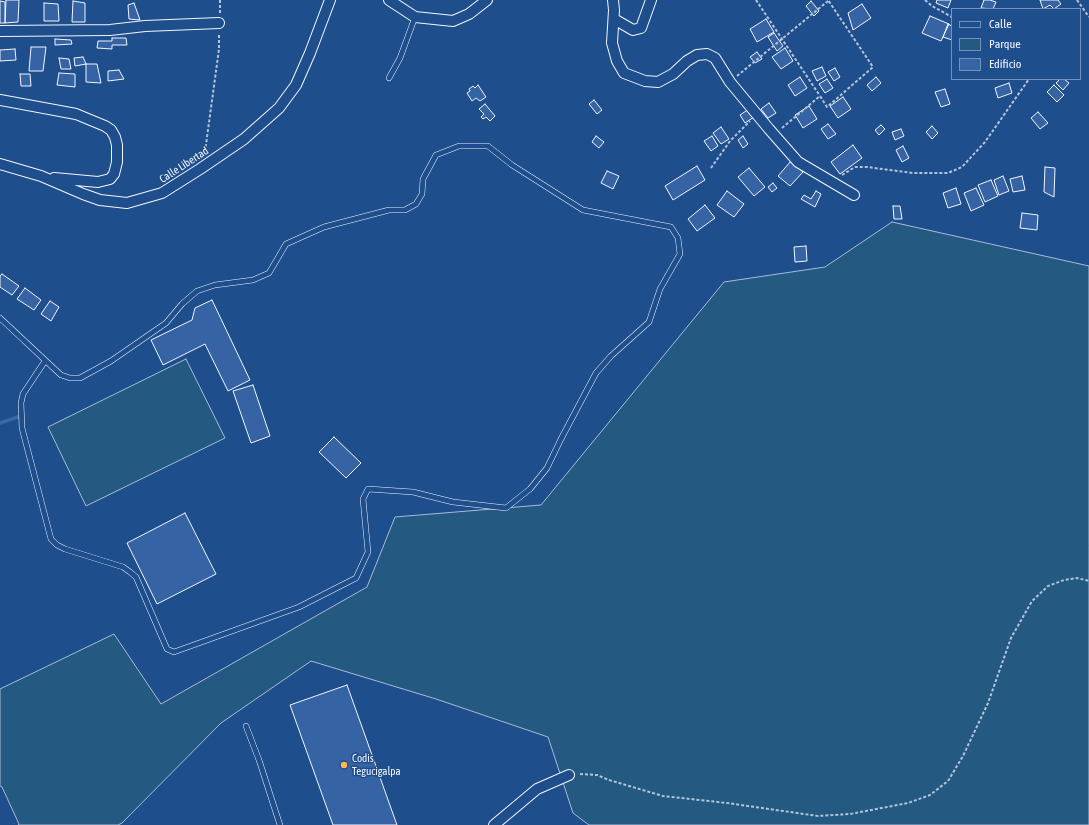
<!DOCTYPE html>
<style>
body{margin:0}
#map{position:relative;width:1089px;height:825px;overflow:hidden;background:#1f4e8c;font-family:"Asap Condensed",sans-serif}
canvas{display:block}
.legend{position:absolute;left:951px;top:8px;width:130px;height:72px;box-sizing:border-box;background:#1f4e8c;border:1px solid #7391ba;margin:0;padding:5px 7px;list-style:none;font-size:12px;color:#f2f6ff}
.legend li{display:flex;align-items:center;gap:8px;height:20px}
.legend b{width:20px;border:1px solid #7391ba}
</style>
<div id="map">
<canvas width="1089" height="825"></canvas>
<ul class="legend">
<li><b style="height:5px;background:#1f4e8c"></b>Calle</li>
<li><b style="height:11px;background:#245a82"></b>Parque</li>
<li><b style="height:11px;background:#3563a3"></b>Edificio</li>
</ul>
</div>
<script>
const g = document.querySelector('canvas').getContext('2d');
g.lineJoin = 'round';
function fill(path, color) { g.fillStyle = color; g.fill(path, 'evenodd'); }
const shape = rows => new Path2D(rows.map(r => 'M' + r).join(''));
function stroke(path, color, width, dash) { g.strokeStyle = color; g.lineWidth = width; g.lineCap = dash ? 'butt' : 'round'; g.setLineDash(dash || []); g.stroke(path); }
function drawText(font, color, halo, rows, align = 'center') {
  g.font = font + ' "Asap Condensed",sans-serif'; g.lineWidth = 3; g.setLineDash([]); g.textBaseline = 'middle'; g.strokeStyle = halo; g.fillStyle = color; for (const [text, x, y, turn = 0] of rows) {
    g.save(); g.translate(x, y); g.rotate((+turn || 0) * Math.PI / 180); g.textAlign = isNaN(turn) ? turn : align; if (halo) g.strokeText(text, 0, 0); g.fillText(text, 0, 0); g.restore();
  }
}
const green = shape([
 [892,222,1089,266,1089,825,589,825,573,813,548,737,436,699,311,661,221,723,122,823,118,825,18,825,19,824,2,787,0,786,0,689,114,634,161,704,367,587,395,517,541,505,724,282,825,267,892,222],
 [186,359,225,438,86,506,48,427,186,359]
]);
const stream = shape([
 [0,423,18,417]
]);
const building = shape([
 [6,0,19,0,18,22,5,23,6,0],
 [937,0,951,0,948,8,936,3,937,0],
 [984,0,990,0,996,2,993,9,981,8,984,0],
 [1040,0,1058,0,1061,4,1054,9,1050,5,1043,9,1040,0],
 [0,1,5,2,5,23,0,23,0,1],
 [73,1,85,3,85,22,72,22,73,1],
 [811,1,819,11,814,16,806,6,811,1],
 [44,3,58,4,59,21,44,21,44,3],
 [134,3,140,20,129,19,128,5,134,3],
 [862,4,871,18,853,30,848,13,862,4],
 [930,16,949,24,941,41,922,33,930,16],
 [766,19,774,32,757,42,750,29,766,19],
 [948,24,952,26,952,40,943,37,948,24],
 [774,33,783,46,777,51,768,37,774,33],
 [112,38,126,38,127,45,112,45,112,49,97,48,98,41,112,41,112,38],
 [55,39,71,40,72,44,55,45,55,39],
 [31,47,46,47,43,71,29,71,31,47],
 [785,48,793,61,781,69,772,57,785,48],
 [15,49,16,60,0,61,0,50,15,49],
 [757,52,762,59,755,63,750,57,757,52],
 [83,57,86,64,75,66,74,58,83,57],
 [59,58,69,59,71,69,61,69,59,58],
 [86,64,97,64,101,83,86,82,86,64],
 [822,67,826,76,817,81,812,71,822,67],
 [835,68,840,77,834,81,828,72,835,68],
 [119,70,124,79,108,81,108,71,119,70],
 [59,73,75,74,75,87,57,85,59,73],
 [20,74,30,74,31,86,21,86,20,74],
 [800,77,807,88,795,96,788,85,800,77],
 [876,77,881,83,872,91,867,85,876,77],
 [827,79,833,88,825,93,819,84,827,79],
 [1060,79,1064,79,1069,83,1063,90,1056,83,1060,79],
 [1009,83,1012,93,998,98,995,88,1009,83],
 [478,85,486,97,480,101,476,98,472,101,467,93,470,91,469,89,473,86,475,88,478,85],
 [1054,85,1064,95,1057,102,1047,92,1054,85],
 [945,89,950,104,941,107,935,92,945,89],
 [843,97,851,109,838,118,830,106,843,97],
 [594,100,602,110,597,114,589,104,594,100],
 [769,103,776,113,768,118,761,109,769,103],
 [485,104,495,116,490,121,486,117,483,119,481,117,484,114,479,109,485,104],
 [809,106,817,119,803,128,795,115,809,106],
 [749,109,754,117,745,123,740,115,749,109],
 [1038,112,1048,123,1040,129,1031,118,1038,112],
 [828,124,836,134,828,139,821,129,828,124],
 [881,125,885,129,879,135,875,130,881,125],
 [932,126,938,133,932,139,926,132,932,126],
 [721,127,729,139,721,144,713,133,721,127],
 [901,129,904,136,895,140,892,132,901,129],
 [596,136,604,142,599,148,592,142,596,136],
 [712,136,718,146,711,151,704,141,712,136],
 [743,136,748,144,743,148,738,140,743,136],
 [853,145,862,158,840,174,831,162,853,145],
 [903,146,909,158,902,162,896,150,903,146],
 [791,161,803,172,790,186,778,176,791,161],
 [697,166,705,180,673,200,665,186,697,166],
 [1045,167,1055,168,1054,197,1044,192,1045,167],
 [749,168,765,187,754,196,738,177,749,168],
 [607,171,619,176,613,189,601,183,607,171],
 [1003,176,1009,191,999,195,994,180,1003,176],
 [1022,176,1025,190,1013,192,1010,179,1022,176],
 [991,180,998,196,985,202,978,185,991,180],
 [773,183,777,188,772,192,768,187,773,183],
 [956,188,961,204,948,208,943,193,956,188],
 [976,188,984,205,971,211,964,193,976,188],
 [727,191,744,204,734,217,717,205,727,191],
 [816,191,821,194,815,207,801,199,804,195,811,199,816,191],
 [705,205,715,218,697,231,688,219,705,205],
 [893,206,900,206,902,219,894,219,893,206],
 [1022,213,1038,215,1037,230,1020,228,1022,213],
 [806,246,807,261,795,262,794,247,806,246],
 [2,274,19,286,12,295,0,287,0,276,2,274],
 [25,288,41,300,34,310,17,299,25,288],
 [212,300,250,380,228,391,205,344,163,365,151,340,192,320,195,308,212,300],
 [50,301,59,307,51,321,41,314,50,301],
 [253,385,270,436,251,443,233,391,253,385],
 [334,437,361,463,346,478,319,452,334,437],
 [185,513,216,574,157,604,127,543,185,513],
 [347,685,397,825,333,825,290,705,347,685]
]);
const path = shape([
 [756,0,820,96],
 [925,0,932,6,952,17],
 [1077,0,1089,17],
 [220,13,220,0],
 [737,76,828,1],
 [782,128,820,96,827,107,873,67,828,0],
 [205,152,219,49,219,33],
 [711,168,730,141,750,121],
 [842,175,855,167,867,167,913,173,948,173,962,167,985,142,1029,79],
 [580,774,597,775,609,780,663,796,727,803,818,816,850,814,908,803,930,795,948,781,963,756,988,703,1011,638,1032,601,1048,586,1064,580,1077,578,1089,581]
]);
const service = shape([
 [389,78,400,58,415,17],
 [0,318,61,375,70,378,80,378,111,361,166,323,182,304,197,291,215,285,253,280,269,273,286,244,324,227,389,210,405,210,416,204,422,194,423,179,436,155,459,146,488,146,512,165,583,210,671,227,678,238,680,254,660,289,649,322,611,356,596,373,561,439,547,468,530,489,506,508,453,502,413,492,368,489,363,499,368,552,356,578,299,607,174,652,167,649,136,577,130,572,123,567,65,549,57,545,51,539,22,428,21,403,23,394,45,361],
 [246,726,259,760,280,825]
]);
const minor = shape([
 [389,0,415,17,453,21,469,14,487,0],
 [613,0,614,10,612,43,617,61,624,73,645,81,658,82,673,74,687,61,697,55,707,54,715,58,730,82,769,129,798,162,854,195],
 [614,19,633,30,641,28,651,0],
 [0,31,110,30,145,26,219,23],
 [0,100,76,114,105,126,111,130,115,137,117,145,117,162,114,174,110,179,98,182,54,178],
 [0,164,41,176,83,194,100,200,127,203,162,193,200,169,244,139,279,108,296,85,310,53,330,0],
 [494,825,537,789,569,775]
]);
const markers = [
 [344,765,4,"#ffb74d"]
];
const streetNames = [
 ["Calle Libertad",184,165,-33]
];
const poiNames = [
 ["Codis",352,759],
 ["Tegucigalpa",352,772]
];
fill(green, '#245a82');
stroke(green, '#a8bbd7', 1);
stroke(stream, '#3b69a3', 3.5);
fill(building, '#3563a3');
stroke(building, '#f2f6ff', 1);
stroke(service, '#f2f6ff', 6);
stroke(minor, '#f2f6ff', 12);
stroke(path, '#b3c4dc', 2, [3, 2]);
stroke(service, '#1f4e8c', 5);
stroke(minor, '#1f4e8c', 10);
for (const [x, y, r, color] of markers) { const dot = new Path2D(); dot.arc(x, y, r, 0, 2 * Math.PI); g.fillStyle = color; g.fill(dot); stroke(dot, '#1f4e8c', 1.5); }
drawText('11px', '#f2f6ff', '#1f4e8c', streetNames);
drawText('11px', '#f2f6ff', '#1f4e8c', poiNames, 'left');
</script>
